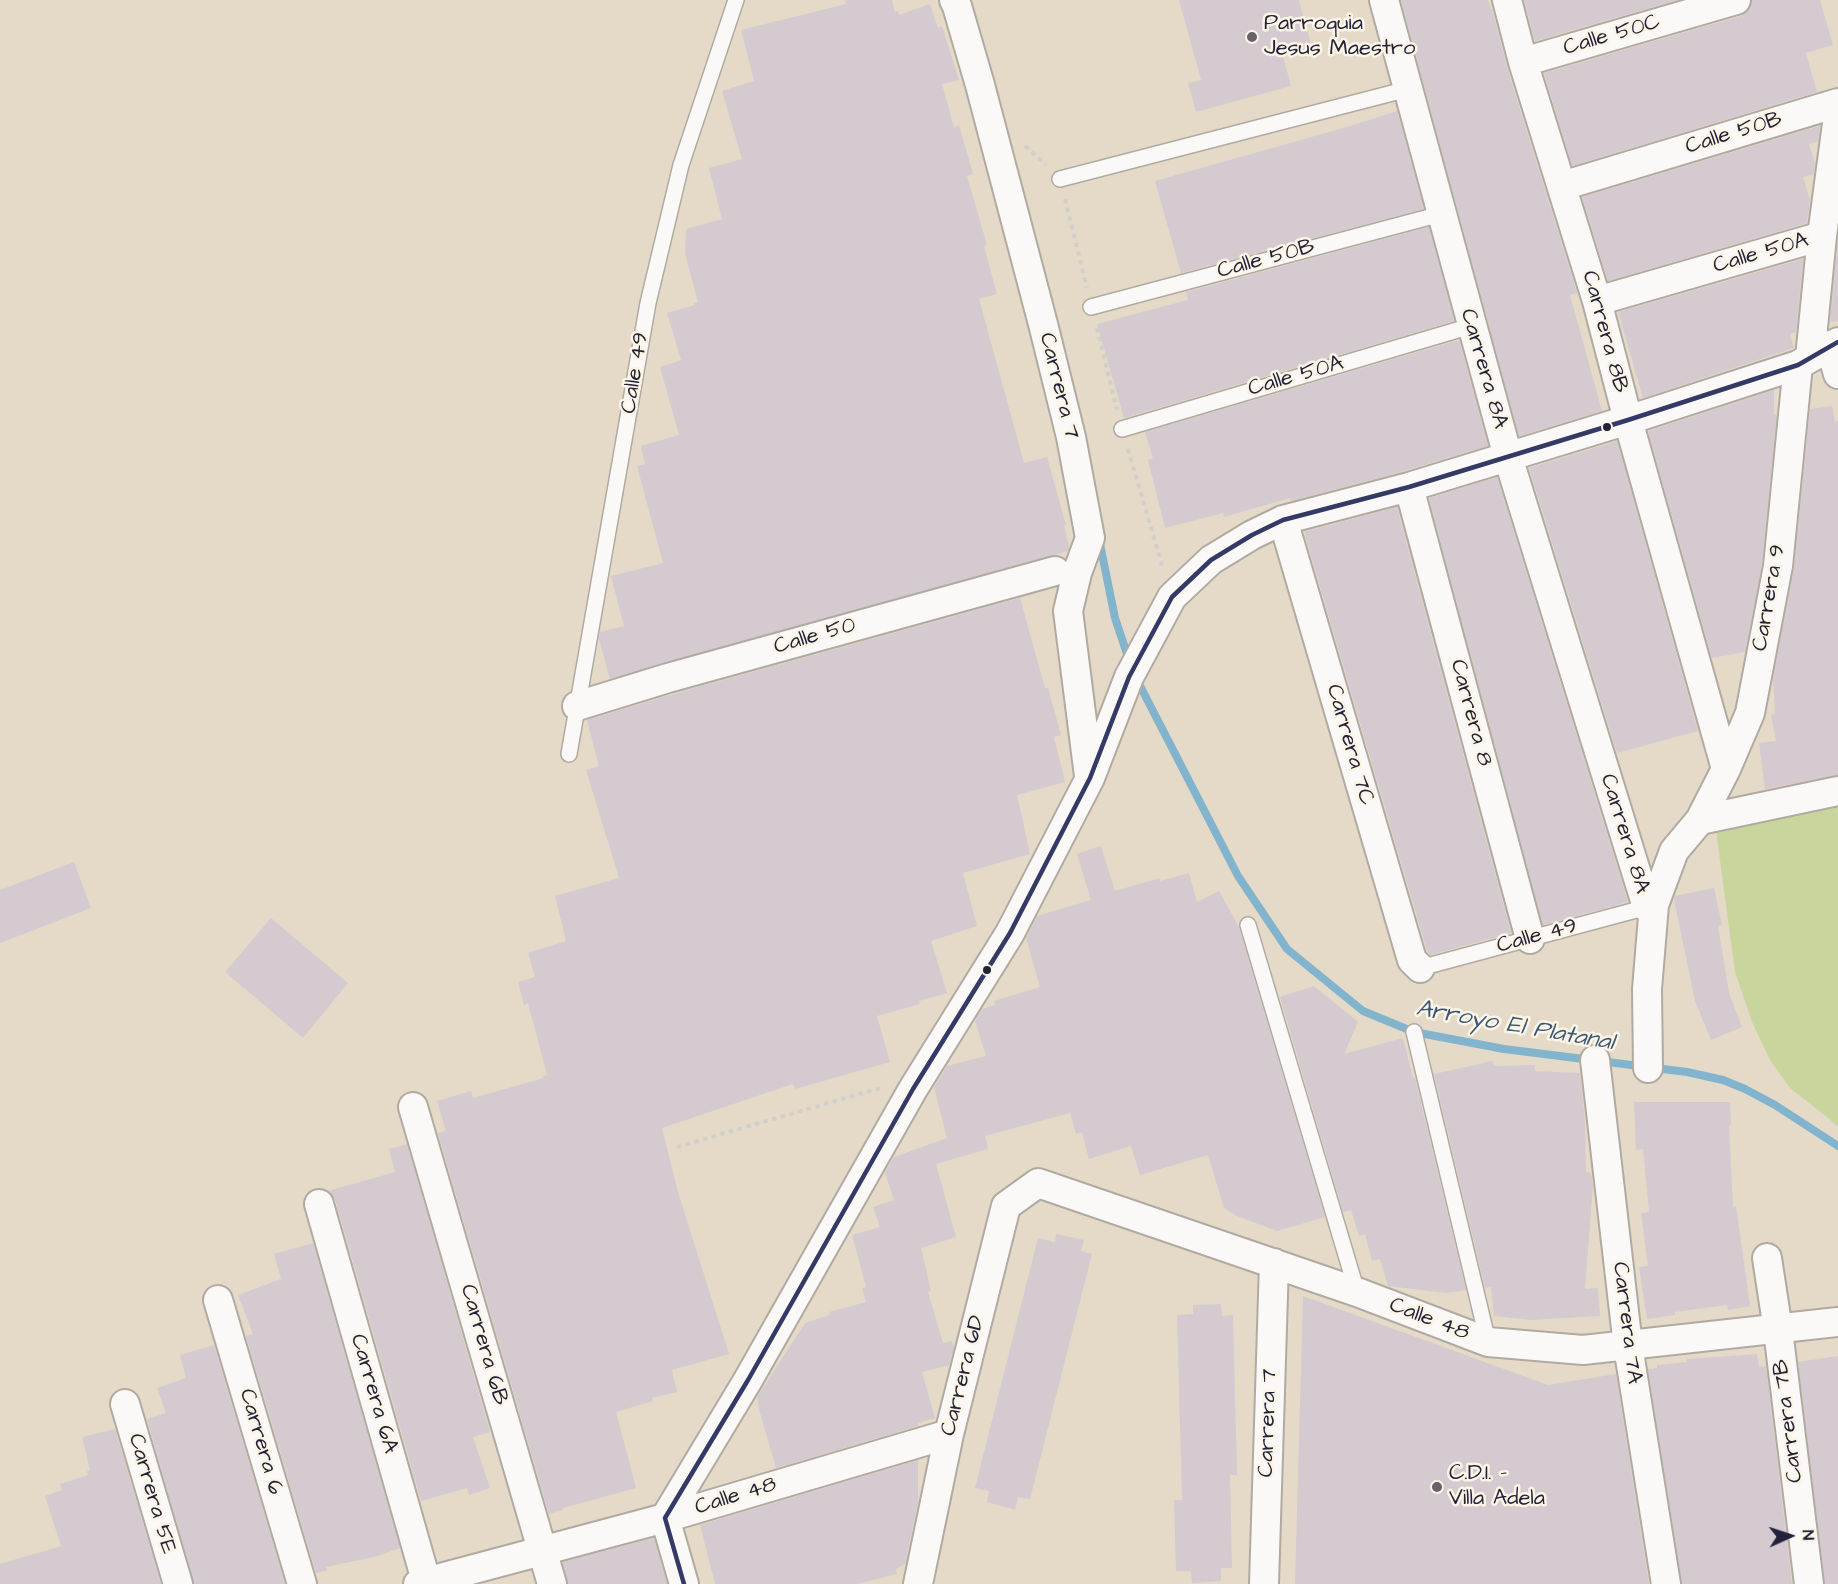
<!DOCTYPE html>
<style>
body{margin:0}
#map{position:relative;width:1838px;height:1584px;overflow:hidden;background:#e5dac8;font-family:"Architects Daughter",sans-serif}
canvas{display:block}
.north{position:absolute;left:1760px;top:1506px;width:60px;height:60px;-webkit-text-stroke:4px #fcf5e5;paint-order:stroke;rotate:87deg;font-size:16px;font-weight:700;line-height:24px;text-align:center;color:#22223b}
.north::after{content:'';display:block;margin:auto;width:21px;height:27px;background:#22223b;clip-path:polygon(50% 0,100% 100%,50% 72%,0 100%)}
</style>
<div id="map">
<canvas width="1838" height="1584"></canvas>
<div class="north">N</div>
</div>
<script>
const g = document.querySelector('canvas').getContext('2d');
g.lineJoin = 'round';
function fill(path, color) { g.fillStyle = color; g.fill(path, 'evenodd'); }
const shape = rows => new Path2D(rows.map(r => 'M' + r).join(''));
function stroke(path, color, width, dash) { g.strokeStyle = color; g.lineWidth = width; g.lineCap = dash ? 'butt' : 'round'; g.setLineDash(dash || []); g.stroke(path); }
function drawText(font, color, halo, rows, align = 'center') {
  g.font = font + ' "Architects Daughter",sans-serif'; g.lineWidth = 5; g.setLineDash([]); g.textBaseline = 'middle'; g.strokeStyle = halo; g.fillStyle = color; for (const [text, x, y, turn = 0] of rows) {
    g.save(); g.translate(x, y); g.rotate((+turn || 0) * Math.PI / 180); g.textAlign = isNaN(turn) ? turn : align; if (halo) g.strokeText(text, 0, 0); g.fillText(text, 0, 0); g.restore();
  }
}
const green = shape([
 [1838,800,1838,1126,1790,1088,1770,1060,1752,1022,1735,972,1716,831]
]);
const stream = shape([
 [1099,539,1115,618,1130,663],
 [1136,678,1238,876,1287,949,1363,1011,1414,1032,1504,1049,1687,1072,1723,1080,1745,1089,1775,1105,1838,1146]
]);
const building = shape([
 [845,0,892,0,895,12,898,11,899,15,930,4,938,28,942,26,959,80,942,84,954,127,959,125,973,174,967,176,987,245,984,246,997,294,979,299,1024,463,1047,457,1066,525,1064,525,1069,546,1068,551,610,679,599,639,600,632,624,626,611,576,663,563,637,466,645,464,641,446,679,435,660,367,681,360,667,313,695,305,694,303,698,302,685,254,686,229,722,219,709,168,742,159,722,91,754,81,741,30,846,4],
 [1179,0,1299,0,1312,48,1283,56,1291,86,1196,112,1188,83,1201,80],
 [1401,0,1488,0,1491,9,1492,9,1507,67,1577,293,1570,295,1602,411,1519,436],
 [1524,0,1677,0,1535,41],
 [1752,0,1820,0,1833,45,1806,53,1817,92,1572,166,1544,73,1741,16,1748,11],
 [1397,111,1424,209,1181,273,1155,181,1347,127],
 [1820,126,1818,141,1809,144,1815,163,1814,174,1803,177,1810,200,1807,223,1608,281,1582,197],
 [1429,227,1454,321,1124,418,1097,324,1188,300,1186,292],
 [1838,242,1838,321,1830,322],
 [1803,259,1796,332,1790,334,1794,348,1643,398,1618,312],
 [1459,340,1488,446,1404,471,1291,501,1290,498,1224,517,1223,513,1165,528,1148,460,1153,458,1145,432],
 [1774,390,1774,415,1777,414,1762,564,1745,652,1712,658,1648,431],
 [1832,406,1835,422,1838,421,1838,775,1765,789,1759,743,1776,741,1771,715,1775,714,1773,679,1794,568,1810,409],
 [1617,441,1698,731,1617,753,1529,468],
 [1497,477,1628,902,1543,925,1429,498],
 [1397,507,1511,933,1430,955,1427,951,1304,532],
 [1020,598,1045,688,1048,688,1061,735,1054,737,1065,782,1017,795,1030,854,963,873,977,926,931,941,947,993,919,1001,920,1004,877,1016,890,1062,795,1089,793,1084,662,1128,678,1192,729,1354,672,1370,677,1392,652,1398,653,1401,616,1412,636,1488,563,1508,563,1510,549,1514,438,1133,446,1131,437,1101,471,1091,473,1098,544,1078,543,1076,547,1075,528,1003,524,1005,518,982,535,977,528,953,566,941,555,896,619,878,586,770,599,766,587,720,673,694],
 [1101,846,1115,891,1160,878,1160,881,1189,873,1197,902,1219,891,1239,927,1325,1217,1277,1231,1237,1216,1224,1208,1208,1155,1140,1175,1131,1146,1089,1159,1082,1132,1076,1134,1070,1113,985,1136,988,1149,936,1164,956,1237,921,1248,931,1291,928,1292,943,1343,952,1341,954,1348,949,1365,922,1372,935,1418,918,1423,918,1426,776,1468,760,1413,757,1397,805,1323,830,1315,829,1312,866,1302,862,1288,866,1287,852,1235,880,1227,873,1207,894,1200,885,1173,894,1157,947,1138,934,1087,947,1066,986,1056,975,1021,982,1009,995,1005,994,1001,1040,987,1026,938,1037,916,1091,900,1077,854],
 [74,862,91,908,0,943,0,890],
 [1714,888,1722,925,1718,926,1729,993,1742,1027,1711,1040,1695,1001,1674,899,1675,896],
 [271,918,348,983,303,1038,225,972],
 [1314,986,1358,1022,1344,1054,1403,1038,1413,1078,1415,1078,1466,1290,1446,1293,1388,1286,1380,1259,1372,1261,1365,1234,1359,1236,1351,1210,1343,1212,1280,997],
 [1493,1061,1494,1066,1535,1065,1535,1071,1580,1073,1585,1121,1586,1172,1591,1173,1593,1185,1585,1289,1598,1288,1600,1316,1532,1320,1494,1316,1491,1287,1485,1288,1434,1074],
 [1634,1102,1730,1102,1731,1125,1729,1125,1733,1207,1736,1206,1750,1306,1728,1310,1727,1305,1675,1312,1675,1315,1647,1319,1639,1267,1648,1266,1641,1213,1649,1212,1643,1149,1636,1150],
 [407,1144,490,1432,473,1437,490,1488,469,1495,467,1488,421,1501,335,1199,328,1191,395,1172,389,1149],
 [1056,1234,1084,1240,1081,1251,1092,1254,1030,1499,1018,1497,1015,1510,987,1502,989,1491,975,1488,1038,1238,1055,1242],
 [313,1243,400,1548,374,1557,326,1567,327,1571,316,1573,246,1336,253,1334,238,1295,281,1279,274,1254],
 [1303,1296,1548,1385,1616,1374,1649,1584,1295,1584],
 [1221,1304,1222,1316,1233,1315,1237,1475,1230,1475,1232,1568,1221,1568,1221,1581,1192,1583,1191,1571,1176,1571,1174,1500,1182,1500,1177,1315,1193,1314,1193,1305],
 [214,1345,285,1584,194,1584,147,1419,166,1413,157,1388,186,1378,180,1355],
 [1757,1354,1759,1367,1766,1366,1792,1584,1682,1584,1648,1369,1657,1368,1657,1365,1687,1362,1687,1359],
 [1838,1356,1838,1584,1825,1584,1798,1362],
 [115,1429,161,1584,0,1584,0,1564,61,1546,45,1496,62,1490,60,1484,88,1475,87,1471,90,1470,82,1437],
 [918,1460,918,1502,905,1564,896,1569,897,1574,857,1584,715,1584,700,1525],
 [654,1538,667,1584,568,1584,563,1562]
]);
const path = shape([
 [1025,146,1046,165],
 [1065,199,1087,288],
 [1097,328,1117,410],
 [1128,449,1163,569],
 [677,1147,880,1088]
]);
const service = shape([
 [1060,179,1408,89],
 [1091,307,1441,214],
 [1122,429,1471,326],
 [569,754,648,303,681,165,736,0],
 [1248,925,1357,1292],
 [1420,968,1651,906],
 [1414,1032,1488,1342]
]);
const minor = shape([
 [954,0,957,6,980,85,1043,324,1071,437,1090,538,1077,573,1068,611,1089,776],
 [1384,0,1508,457,1647,907],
 [1507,0,1523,62,1597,301,1628,420,1726,769],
 [1523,62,1736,0],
 [1562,186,1838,103],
 [1597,301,1822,236],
 [1830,345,1838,374],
 [1810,358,1822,236,1838,116],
 [1409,487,1530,939],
 [1283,520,1412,960,1420,968],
 [577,706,668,678,1055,571],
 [1700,820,1838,791],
 [1595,1060,1628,1346,1666,1584],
 [1648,1068,1647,989,1654,905,1674,851,1700,820,1726,769,1750,713,1778,566,1798,365],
 [413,1107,552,1584],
 [319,1204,427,1584],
 [1767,1258,1778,1330,1809,1584],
 [218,1300,302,1584],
 [125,1404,178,1584],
 [665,1518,748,1380,913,1089,1010,933,1090,778,1129,677,1172,597,1211,560,1252,535,1283,520,1409,487,1628,420,1798,365,1838,342],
 [665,1518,684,1584],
 [418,1584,665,1518,949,1434],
 [918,1584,949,1434,1006,1206,1038,1183,1357,1292,1488,1342,1583,1350,1838,1322],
 [1264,1584,1274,1263]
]);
const bus1 = shape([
 [684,1584,665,1518,748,1380,913,1089,1010,933,1090,778,1129,677,1172,597,1211,560,1252,535,1283,520,1409,487,1628,420,1798,365,1838,342]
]);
const markers = [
 [1252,37,6,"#66626c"],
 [1607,427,5,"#22223b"],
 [987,970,5,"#22223b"],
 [1437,1487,6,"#66626c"]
];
const poiNames = [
 ["Parroquia",1264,24],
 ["Jesus Maestro",1264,49],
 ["C.D.I. -",1449,1474],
 ["Villa Adela",1449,1499]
];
const streetNames = [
 ["Calle 50C",1612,36,-16],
 ["Calle 50B",1734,134,-17],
 ["Calle 50A",1761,254,-16],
 ["Calle 50B",1266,260,-15],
 ["Carrera 8B",1604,332,75],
 ["Carrera 8A",1483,369,74],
 ["Calle 49",636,373,-81],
 ["Calle 50A",1296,377,-16],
 ["Carrera 7",1058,386,76],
 ["Carrera 9",1770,598,-80],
 ["Calle 50",815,637,-16],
 ["Carrera 8",1470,713,75],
 ["Carrera 7C",1349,745,74],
 ["Carrera 8A",1624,834,73],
 ["Calle 49",1537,937,-15],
 ["Calle 48",1429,1320,21],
 ["Carrera 7A",1626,1323,83],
 ["Carrera 6B",483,1345,74],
 ["Carrera 6D",964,1376,-76],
 ["Carrera 6A",373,1394,74],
 ["Carrera 7B",1789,1421,-97],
 ["Carrera 7",1269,1423,-88],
 ["Carrera 6",260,1442,74],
 ["Carrera 5E",151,1494,74],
 ["Calle 48",736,1497,-17]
];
const waterNames = [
 ["Arroyo El Platanal",1515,1027,10]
];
fill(green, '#c8d69e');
stroke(stream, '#83b4ce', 8);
fill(building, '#d4cad0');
stroke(service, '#b0aaa1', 18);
stroke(minor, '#b0aaa1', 32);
stroke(path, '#d1cfcc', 4, [4.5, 4.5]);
stroke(service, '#fbf9f7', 15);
stroke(minor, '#fbf9f7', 28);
stroke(bus1, '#343965', 4.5);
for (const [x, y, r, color] of markers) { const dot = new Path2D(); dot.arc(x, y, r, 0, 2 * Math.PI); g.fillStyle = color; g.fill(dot); stroke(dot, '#fcf5e5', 2); }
drawText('22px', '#22223b', '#fcf5e5', poiNames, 'left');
drawText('22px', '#22223b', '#fcf5e5', streetNames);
drawText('italic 24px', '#385677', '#fcf5e5', waterNames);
</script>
